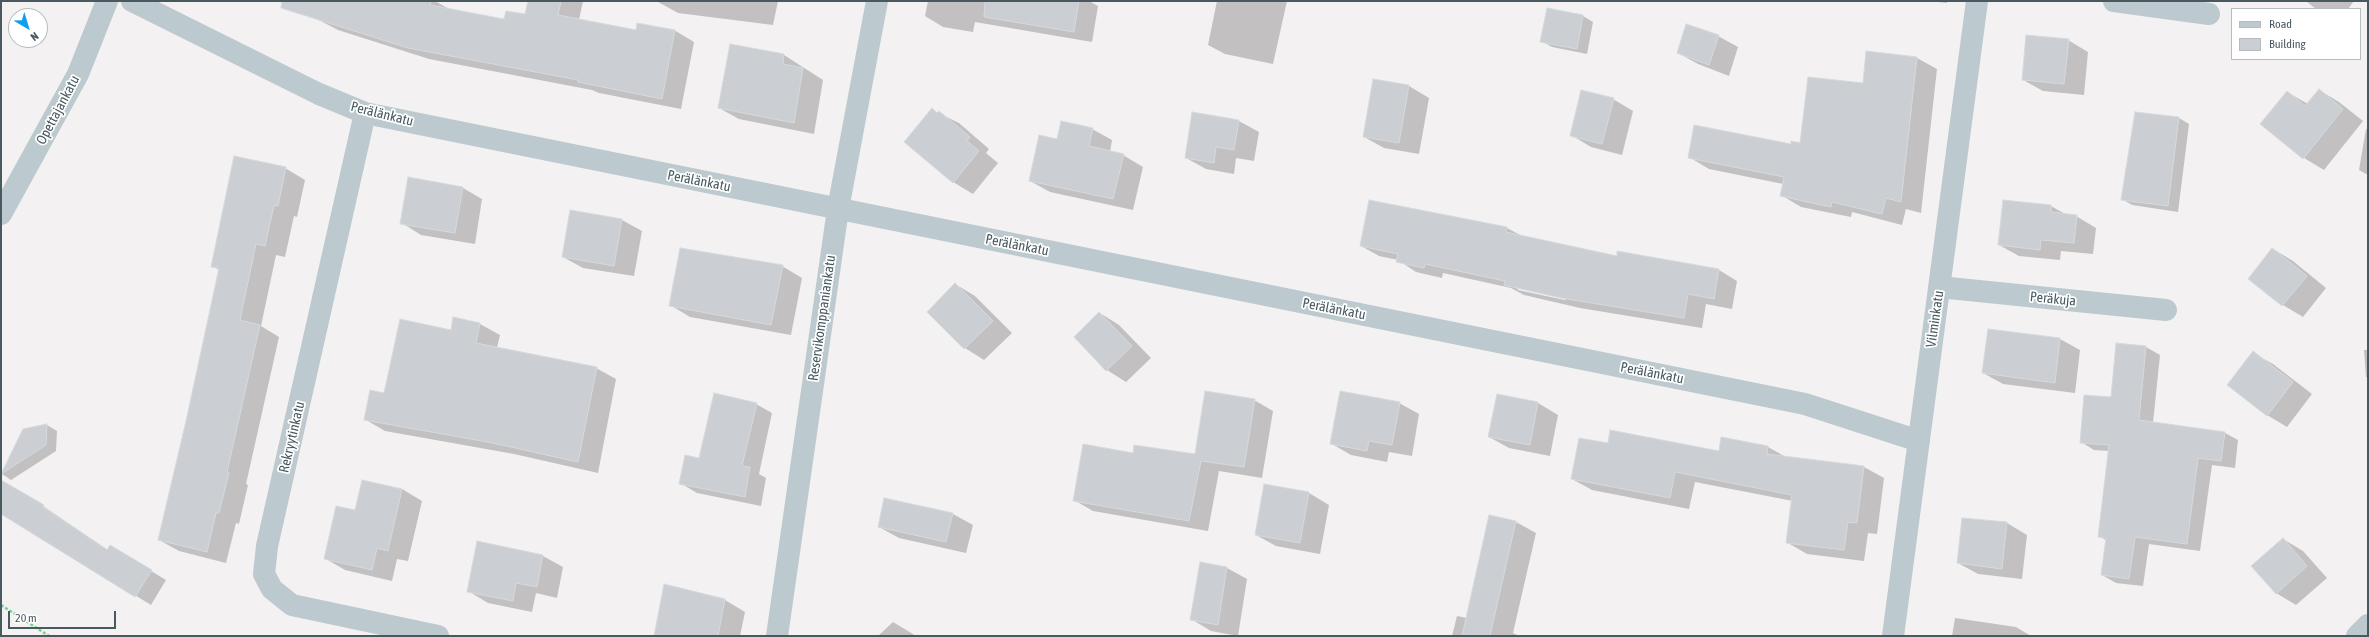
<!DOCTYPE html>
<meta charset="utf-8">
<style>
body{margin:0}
#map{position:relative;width:2369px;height:637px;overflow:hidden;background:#f3f1f1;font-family:"Asap Condensed",sans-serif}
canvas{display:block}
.frame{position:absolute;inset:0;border:2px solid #485960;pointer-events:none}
.legend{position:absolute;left:2231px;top:8px;width:130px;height:52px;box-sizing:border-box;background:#fff;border:1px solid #b6bdbf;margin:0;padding:5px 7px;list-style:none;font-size:12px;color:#485960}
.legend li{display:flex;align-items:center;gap:8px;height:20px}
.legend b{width:20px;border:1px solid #b6bdbf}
.north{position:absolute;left:8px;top:8px;width:40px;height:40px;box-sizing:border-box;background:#fff;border:1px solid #b6bdbf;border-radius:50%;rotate:142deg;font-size:11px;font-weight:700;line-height:16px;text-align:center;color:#485960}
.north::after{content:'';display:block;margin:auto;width:14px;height:18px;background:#11a0ee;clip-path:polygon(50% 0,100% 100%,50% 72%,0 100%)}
.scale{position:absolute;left:8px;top:611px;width:108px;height:18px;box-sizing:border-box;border:2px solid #485960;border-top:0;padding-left:5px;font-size:12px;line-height:14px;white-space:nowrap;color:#485960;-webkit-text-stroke:3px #fff;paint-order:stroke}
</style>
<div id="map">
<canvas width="2369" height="637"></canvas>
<div class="frame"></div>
<ul class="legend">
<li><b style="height:5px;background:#bcc9ce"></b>Road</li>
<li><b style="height:11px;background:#cbcfd4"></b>Building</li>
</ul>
<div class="north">N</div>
<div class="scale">20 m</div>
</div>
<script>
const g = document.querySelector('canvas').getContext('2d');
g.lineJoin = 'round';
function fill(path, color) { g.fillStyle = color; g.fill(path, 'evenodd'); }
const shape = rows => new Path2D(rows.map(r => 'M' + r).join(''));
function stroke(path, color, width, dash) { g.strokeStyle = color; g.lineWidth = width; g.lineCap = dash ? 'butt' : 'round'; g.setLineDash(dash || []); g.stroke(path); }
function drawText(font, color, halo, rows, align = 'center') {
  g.font = font + ' "Asap Condensed",sans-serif'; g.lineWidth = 3.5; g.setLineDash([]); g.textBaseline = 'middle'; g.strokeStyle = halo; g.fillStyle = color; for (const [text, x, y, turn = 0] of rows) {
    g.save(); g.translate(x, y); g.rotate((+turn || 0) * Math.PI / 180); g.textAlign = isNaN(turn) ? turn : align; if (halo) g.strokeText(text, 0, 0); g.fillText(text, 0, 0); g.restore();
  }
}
const shadow = shape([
 [282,1,435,1,451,10,505,20,526,16,529,1,583,1,579,20,637,31,674,30,694,42,681,109,599,93,592,90,429,59,338,30],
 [778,1,773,25,678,13,658,2],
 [928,1,1089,1,1098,6,1092,42,975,22,973,32,943,27,925,16],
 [1217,1,1287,1,1273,64,1225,54,1208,45],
 [1928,1,1947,1,1947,3],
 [2306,1,2354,1,2348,9,2316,9],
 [1548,10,1583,16,1593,22,1587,54,1552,47,1541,41],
 [1718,36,1738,47,1729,76,1698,64,1678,53],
 [2068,40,2088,52,2084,95,2043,91,2023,80],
 [784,55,823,80,814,134,739,119,719,108],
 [1917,58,1937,69,1921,213,1906,209,1902,225,1852,212,1851,217,1801,207,1781,195,1783,184,1709,169,1689,157,1801,144,1864,84],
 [1409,86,1429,98,1419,154,1384,148,1364,137],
 [2319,90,2339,102,2363,121,2324,170,2304,158,2287,92,2308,104],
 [1613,99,1633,111,1622,155,1591,147,1571,135],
 [932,110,959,123,989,149,986,153,998,163,973,194,953,182],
 [1193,113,1239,121,1259,132,1254,161,1236,158,1234,174,1206,169,1186,158],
 [2136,113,2179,118,2189,124,2178,212,2132,205,2122,199],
 [1092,129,1112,140,1110,152,1123,155,1143,167,1133,210,1050,192,1030,181,1058,140],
 [2366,129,2368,130,2368,175,2359,170],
 [285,168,305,180,297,217,294,216,285,257,276,255,261,326,279,337,246,484,248,485,239,524,236,523,226,563,179,551,159,540,187,422,219,270,212,266],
 [463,188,482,199,475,244,421,235,402,223],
 [1370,201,1507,228,1522,236,1617,257,1618,253,1719,270,1737,281,1732,309,1706,304,1702,328,1580,308,1524,295,1511,288,1443,273,1442,278,1416,272,1398,260,1379,256,1361,246],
 [1516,287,1566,298,1565,300,1518,290],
 [2004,201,2051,206,2067,215,2076,216,2096,228,2093,254,2061,251,2060,260,2019,256,1999,245],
 [622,220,642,231,634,276,583,268,563,257],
 [2273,249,2293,261,2326,288,2303,317,2283,305,2249,278],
 [782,266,802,278,791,335,690,317,670,305],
 [955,284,975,296,1012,333,984,360,965,348],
 [1100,313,1119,325,1151,358,1126,382,1107,370],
 [454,318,480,324,500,335,497,348,596,368,616,379,598,473,514,454,385,431,366,420,384,394,452,331],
 [1988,330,2060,339,2080,350,2075,393,2003,384,1983,373],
 [2117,344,2146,347,2160,355,2153,423,2225,433,2238,440,2235,468,2212,465,2200,551,2149,544,2143,586,2116,583,2102,575,2107,541,2099,536,2109,451,2094,450,2081,442,2111,398],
 [2364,350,2368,350,2368,378,2366,377],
 [2253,353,2273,364,2312,394,2287,427,2267,415],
 [1254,400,1273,411,1262,478,1219,471,1208,531,1093,511,1074,500,1134,454,1196,455],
 [1399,403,1419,414,1412,456,1389,452,1387,462,1351,455,1332,444],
 [1538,403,1558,415,1550,456,1509,448,1489,437],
 [756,404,772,413,759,474,766,478,761,506,697,493,680,483],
 [47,425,57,431,56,451,11,480,2,474,23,430],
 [1722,438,1768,447,1786,457,1864,467,1884,478,1877,534,1868,533,1864,561,1807,554,1788,543,1793,501,1695,482,1689,509,1592,490,1572,479,1609,444,1719,452],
 [1265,486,1309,493,1329,505,1320,554,1276,546,1256,535],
 [402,489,422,501,408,561,397,559,392,581,345,570,326,559,356,511],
 [34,500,108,550,125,555,166,580,151,605,5,515],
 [953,514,973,525,966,553,899,538,879,527],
 [1963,519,2007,523,2027,535,2022,579,1978,574,1958,563],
 [1516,522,1536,533,1513,633,1519,636,1452,636,1457,616,1467,618],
 [2283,539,2303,551,2327,578,2296,605,2276,593],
 [478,543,543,556,563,567,557,598,536,593,532,612,488,603,468,591],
 [1227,568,1247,579,1238,636,1211,631,1191,619],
 [665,586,725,600,745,612,740,636,659,636],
 [1955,618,2016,627,2031,636,1952,636],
 [893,622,913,634,915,636,878,636]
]);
const building = shape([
 [282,1,431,1,430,5,504,19,506,11,525,14,528,1,561,1,558,15,636,30,637,23,675,30,662,99,578,82,578,80,408,48,281,8,282,1],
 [985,1,1079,1,1074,32,984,17,985,1],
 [1547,8,1583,15,1577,49,1540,42,1547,8],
 [1686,24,1719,35,1709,65,1677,53,1686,24],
 [2026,35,2069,39,2064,84,2022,80,2026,35],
 [730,44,784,54,783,64,803,68,794,123,718,108,730,44],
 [1866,51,1917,57,1901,202,1886,198,1882,214,1832,202,1831,207,1780,196,1784,177,1688,158,1694,125,1791,144,1791,141,1800,143,1808,77,1863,83,1866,51],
 [1373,79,1409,85,1399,143,1363,137,1373,79],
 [2319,89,2343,109,2303,159,2260,124,2287,91,2305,106,2319,89],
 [1581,90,1614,98,1602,144,1570,136,1581,90],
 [932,108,937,113,939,111,970,137,967,141,979,151,953,183,904,142,932,108],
 [1192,112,1239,120,1234,150,1216,147,1214,163,1185,158,1192,112],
 [2135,112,2179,117,2168,206,2121,200,2135,112],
 [1061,121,1093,128,1089,146,1124,154,1113,199,1029,181,1039,135,1057,139,1061,121],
 [234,156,286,167,278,206,274,205,265,246,256,244,240,320,260,325,227,472,229,473,219,513,216,513,207,552,158,540,186,421,219,268,211,267,234,156],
 [408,177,463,187,455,233,400,224,408,177],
 [1369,200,1507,227,1506,232,1617,256,1617,251,1719,269,1714,299,1688,294,1684,318,1561,298,1504,285,1505,281,1425,264,1424,268,1396,262,1398,254,1360,246,1369,200],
 [2003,200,2051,205,2051,212,2077,215,2074,243,2041,240,2040,250,1998,245,2003,200],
 [570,210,622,219,614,266,562,257,570,210],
 [680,248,783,265,771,325,669,306,680,248],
 [2272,248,2307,276,2282,306,2248,279,2272,248],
 [955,283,993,321,964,349,927,312,955,283],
 [1099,312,1132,346,1106,371,1074,337,1099,312],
 [453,317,480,323,476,343,597,367,578,462,493,443,364,420,370,390,384,393,400,319,451,330,453,317],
 [1988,329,2060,338,2055,383,1982,373,1988,329],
 [2116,343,2146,346,2139,420,2225,432,2221,461,2198,458,2187,544,2135,537,2129,579,2101,575,2106,538,2098,537,2109,445,2080,443,2084,395,2111,397,2116,343],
 [2253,351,2293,382,2267,416,2227,385,2253,351],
 [1205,391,1255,399,1244,467,1201,461,1189,521,1073,501,1083,444,1133,453,1134,445,1195,454,1205,391],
 [1340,391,1400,402,1392,445,1369,441,1367,451,1330,444,1340,391],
 [714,393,757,403,742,466,750,467,745,497,679,484,685,455,699,458,714,393],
 [1497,394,1538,402,1530,445,1488,437,1497,394],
 [47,424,46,445,1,474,23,429,47,424],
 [1610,430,1719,451,1721,437,1768,446,1767,454,1864,466,1857,523,1848,522,1844,550,1786,543,1792,495,1675,472,1670,498,1571,479,1579,438,1608,443,1610,430],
 [1,480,44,505,43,507,107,550,110,545,152,570,135,597,1,514,1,480],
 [362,480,402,489,388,551,377,548,372,570,324,559,336,506,355,510,362,480],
 [1264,484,1309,492,1300,543,1255,535,1264,484],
 [884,498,953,513,946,542,878,527,884,498],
 [1489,515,1516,521,1490,636,1462,636,1489,515],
 [1962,518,2007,522,2002,569,1957,563,1962,518],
 [2283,538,2307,566,2276,594,2251,566,2283,538],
 [477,541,543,555,537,587,516,583,513,601,467,592,477,541],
 [1200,562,1227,567,1218,625,1190,620,1200,562],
 [664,584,725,599,718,636,654,636,664,584]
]);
const path = shape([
 [1,605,49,636]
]);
const minor = shape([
 [132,1,319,94,365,113,1805,404,1919,441],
 [2114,1,2209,14],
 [365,113,267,546,264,574,272,589,292,605,438,636],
 [1,214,78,74,107,1],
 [1939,287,2166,310],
 [777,636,838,209,877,1],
 [1893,636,1977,1],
 [2357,636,2368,625]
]);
const streetNames = [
 ["Opettajankatu",58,110,-62],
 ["Perälänkatu",382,114,14],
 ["Perälänkatu",699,181,11],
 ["Perälänkatu",1017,245,11],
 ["Peräkuja",2053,299,6],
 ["Perälänkatu",1334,309,11],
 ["Reservikomppaniankatu",822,318,-82],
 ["Vilminkatu",1935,319,-82],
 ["Perälänkatu",1652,373,11],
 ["Rekryytinkatu",292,437,-77]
];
fill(shadow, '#0003');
fill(building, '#cbcfd4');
stroke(building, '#d5d9dd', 1);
stroke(path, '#75d290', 2.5, [3, 2]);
stroke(minor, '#bcc9ce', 22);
drawText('14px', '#485960', '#fff', streetNames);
</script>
